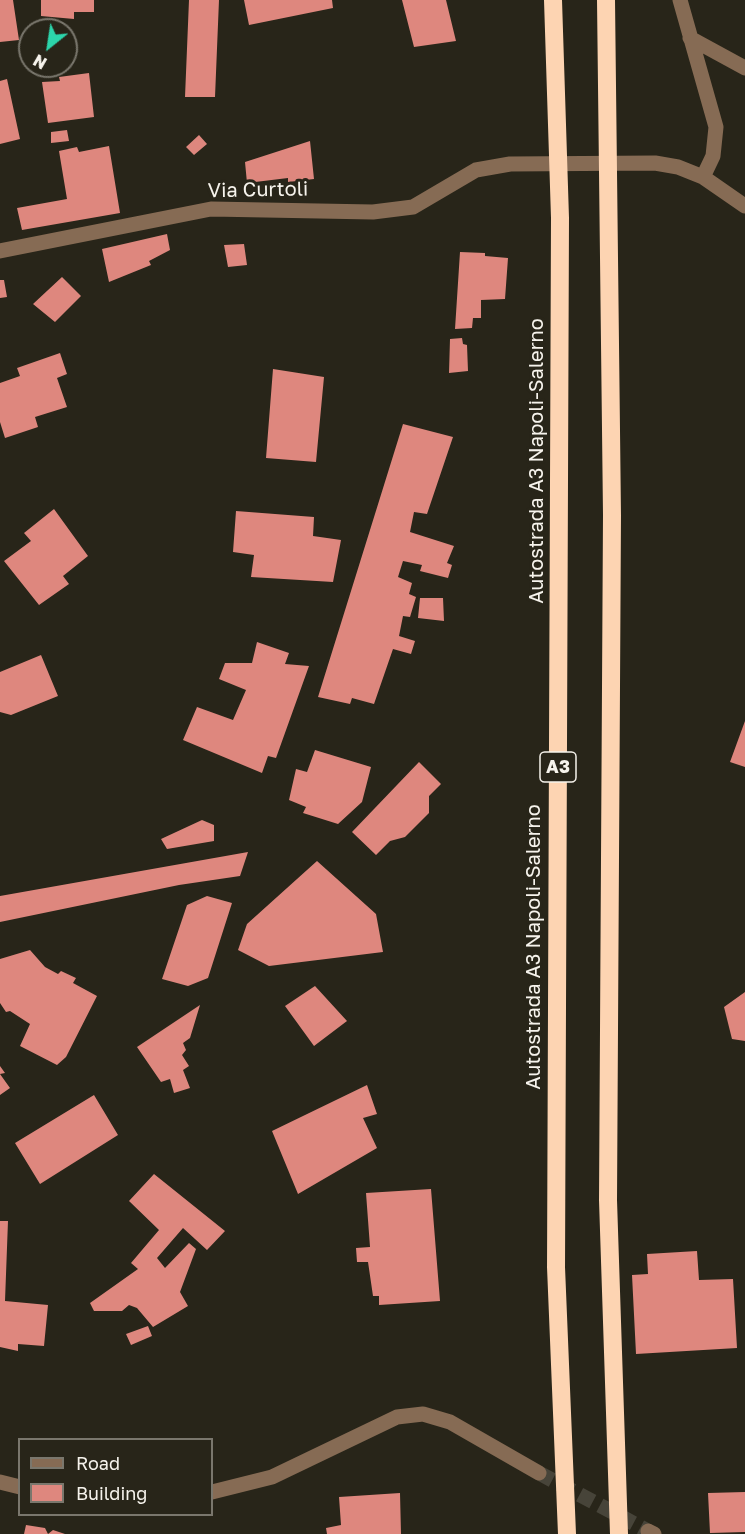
<!DOCTYPE html>
<style>
body{margin:0}
#map{position:relative;width:745px;height:1534px;overflow:hidden;background:#282519;font-family:"Golos Text",sans-serif}
canvas{display:block}
.legend{position:absolute;left:18px;top:1438px;width:195px;height:78px;box-sizing:border-box;background:#282519;border:2px solid #7a776d;margin:0;padding:8px 10px;list-style:none;font-size:18px;color:#f6f3ec}
.legend li{display:flex;align-items:center;gap:12px;height:30px}
.legend b{width:30px;border:2px solid #7a776d}
.north{position:absolute;left:18px;top:18px;width:60px;height:60px;box-sizing:border-box;background:#282519;border:2px solid #7a776d;border-radius:50%;rotate:210deg;font-size:16px;font-weight:700;line-height:24px;text-align:center;color:#f6f3ec}
.north::after{content:'';display:block;margin:auto;width:21px;height:27px;background:#2cd5ab;clip-path:polygon(50% 0,100% 100%,50% 72%,0 100%)}
</style>
<div id="map">
<canvas width="745" height="1534"></canvas>
<ul class="legend">
<li><b style="height:8px;background:#866b54"></b>Road</li>
<li><b style="height:16px;background:#de877e"></b>Building</li>
</ul>
<div class="north">N</div>
</div>
<script>
const g = document.querySelector('canvas').getContext('2d');
g.lineJoin = 'round';
function fill(path, color) { g.fillStyle = color; g.fill(path, 'evenodd'); }
const shape = rows => new Path2D(rows.map(r => 'M' + r).join(''));
function stroke(path, color, width, dash) { g.strokeStyle = color; g.lineWidth = width; g.lineCap = dash ? 'butt' : 'round'; g.setLineDash(dash || []); g.stroke(path); }
function drawText(font, color, halo, rows, align = 'center') {
  g.font = font + ' "Golos Text",sans-serif'; g.lineWidth = 6; g.setLineDash([]); g.textBaseline = 'middle'; g.strokeStyle = halo; g.fillStyle = color; for (const [text, x, y, turn = 0] of rows) {
    g.save(); g.translate(x, y); g.rotate((+turn || 0) * Math.PI / 180); g.textAlign = isNaN(turn) ? turn : align; if (halo) g.strokeText(text, 0, 0); g.fillText(text, 0, 0); g.restore();
  }
}
const building = shape([
 [0,0,13,0,19,40,0,42],
 [41,0,94,0,94,12,74,12,74,19,41,16],
 [189,0,219,0,215,97,185,97],
 [244,0,332,0,333,8,249,25],
 [402,0,446,0,456,41,414,47],
 [89,73,94,117,48,123,42,82,60,81,59,77],
 [7,79,20,139,0,144,0,81],
 [67,130,69,141,51,143,51,132],
 [199,135,207,144,194,155,186,147],
 [310,141,314,179,288,182,288,178,247,183,245,162],
 [109,146,120,213,22,230,17,208,67,199,59,151,77,147,79,152],
 [167,234,170,250,149,261,151,265,109,282,102,249],
 [244,244,247,265,228,267,224,245],
 [460,252,485,253,485,256,508,258,505,299,481,300,481,318,473,318,472,328,455,329],
 [62,277,81,296,55,322,33,304],
 [0,280,4,280,7,297,0,298],
 [462,338,463,344,467,345,468,371,449,373,450,339],
 [60,353,67,374,57,378,67,407,35,417,38,427,5,438,0,422,0,383,20,376,17,368],
 [273,369,324,377,316,462,266,458],
 [403,424,453,437,427,514,414,512,410,532,454,546,447,563,452,565,448,578,420,571,422,565,403,561,398,577,412,583,409,594,416,597,410,617,403,616,399,636,415,641,411,654,393,649,374,704,352,698,350,704,318,697],
 [54,509,88,556,63,576,69,584,39,605,4,561,31,541,24,533],
 [236,511,314,517,313,536,341,540,333,582,251,577,254,555,233,552],
 [420,598,443,598,444,621,418,618],
 [257,642,289,653,285,664,309,666,276,758,268,756,262,773,183,740,197,707,233,720,246,690,219,679,225,663,252,663],
 [41,655,58,696,11,715,0,712,0,672],
 [745,721,745,767,730,762],
 [315,750,371,767,362,802,338,824,303,813,306,807,289,800,296,769,307,772],
 [419,762,441,784,429,796,429,813,405,837,390,841,376,855,352,832],
 [202,820,214,825,214,841,167,849,161,839],
 [248,852,240,876,179,885,0,922,0,896],
 [317,861,376,914,383,952,269,966,238,950,247,924],
 [207,896,232,903,208,978,188,986,162,979,187,905],
 [30,950,45,967,58,974,61,971,76,978,73,983,97,996,66,1057,57,1065,20,1046,30,1024,10,1011,6,1012,0,1003,0,959],
 [315,986,347,1021,314,1046,285,1006],
 [745,992,745,1041,732,1039,724,1007],
 [200,1005,190,1038,183,1043,186,1050,182,1055,189,1066,183,1070,190,1088,174,1093,170,1079,161,1082,137,1047],
 [0,1066,5,1073,0,1074,10,1088,0,1095],
 [367,1085,377,1114,363,1118,377,1148,298,1194,272,1131],
 [94,1095,118,1135,40,1184,15,1143],
 [154,1174,225,1231,207,1250,183,1228,157,1258,165,1268,189,1243,196,1249,180,1292,188,1306,153,1327,137,1308,129,1305,122,1311,94,1311,90,1303,138,1269,131,1263,159,1230,129,1201],
 [431,1189,440,1301,379,1305,379,1296,373,1296,368,1262,357,1262,356,1248,370,1247,366,1193],
 [0,1221,8,1221,5,1301,48,1305,44,1346,18,1344,18,1351,0,1347],
 [697,1251,699,1280,733,1279,737,1348,636,1354,632,1275,648,1274,647,1254],
 [148,1326,152,1336,131,1345,126,1334],
 [745,1492,745,1532,710,1533,708,1493],
 [400,1493,401,1534,327,1534,326,1528,341,1525,339,1497],
 [26,1525,45,1528,48,1534,53,1530,65,1534,24,1534]
]);
const minorTunnel = shape([
 [539,1473,648,1531]
]);
const minor = shape([
 [680,0,716,127,713,156,703,177],
 [690,38,745,68],
 [0,251,211,209,373,212,413,207,476,170,510,164,655,163,678,167,703,177,745,206],
 [0,1482,20,1487],
 [212,1492,272,1477,397,1417,423,1414,450,1422,539,1473],
 [648,1531,654,1534]
]);
const highway = shape([
 [553,0,560,218,556,1267,567,1534],
 [606,0,612,515,608,1200,619,1534]
]);
const shields = [
 [558,767,36]
];
const shieldNames = [
 ["A3",558,767]
];
const streetNames = [
 ["Via Curtoli",258,190,-1],
 ["Autostrada A3 Napoli-Salerno",537,461,-90],
 ["Autostrada A3 Napoli-Salerno",534,947,-90]
];
fill(building, '#de877e');
stroke(minorTunnel, '#474439', 15, [15, 8]);
stroke(minor, '#866b54', 15);
stroke(highway, '#fdd4b2', 18);
for (const [x, y, w] of shields) { const box = new Path2D(); box.roundRect(x - w / 2, y - 15, w, 30, 4.5); g.fillStyle = '#282519'; g.fill(box); stroke(box, '#f6f3ec', 1.5); }
drawText('bold 18px', '#f6f3ec', null, shieldNames);
drawText('20px', '#f6f3ec', '#282519', streetNames);
</script>
